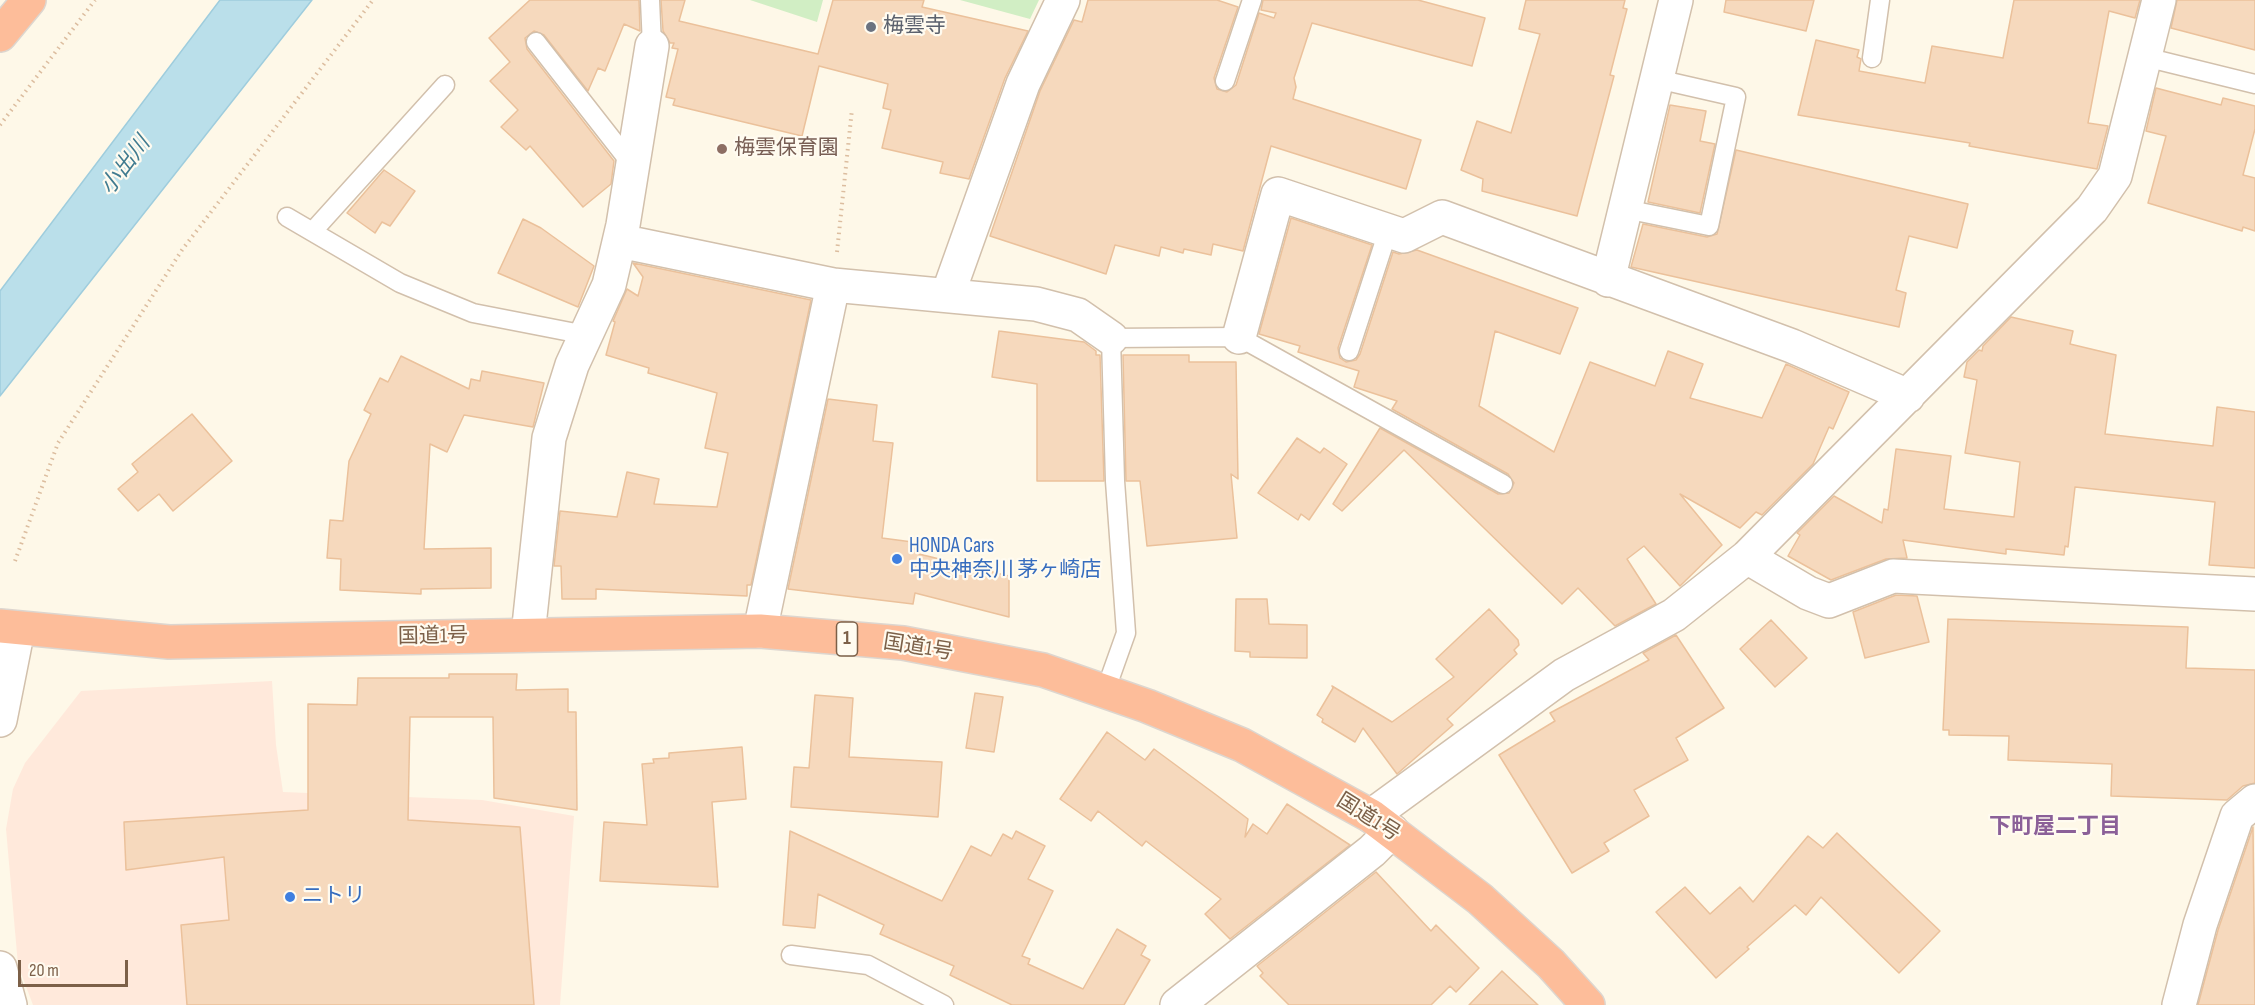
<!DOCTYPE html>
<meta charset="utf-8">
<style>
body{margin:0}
#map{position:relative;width:2255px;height:1005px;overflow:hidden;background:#fef8e8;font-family:"Sofia Sans Condensed",sans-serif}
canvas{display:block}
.scale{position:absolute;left:18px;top:960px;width:110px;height:27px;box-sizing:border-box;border:3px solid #7c6048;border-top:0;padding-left:8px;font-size:18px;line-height:21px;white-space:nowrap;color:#7c6048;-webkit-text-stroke:4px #fffbf0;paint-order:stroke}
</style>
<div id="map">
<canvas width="2255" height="1005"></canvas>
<div class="scale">20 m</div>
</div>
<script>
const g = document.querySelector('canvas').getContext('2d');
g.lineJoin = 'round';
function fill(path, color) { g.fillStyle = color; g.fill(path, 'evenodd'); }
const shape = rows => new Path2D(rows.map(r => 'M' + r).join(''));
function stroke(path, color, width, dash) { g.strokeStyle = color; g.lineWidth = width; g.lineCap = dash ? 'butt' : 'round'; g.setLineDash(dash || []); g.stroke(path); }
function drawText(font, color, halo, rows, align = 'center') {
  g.font = font + ' "Sofia Sans Condensed","Noto Sans JP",sans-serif'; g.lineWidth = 4.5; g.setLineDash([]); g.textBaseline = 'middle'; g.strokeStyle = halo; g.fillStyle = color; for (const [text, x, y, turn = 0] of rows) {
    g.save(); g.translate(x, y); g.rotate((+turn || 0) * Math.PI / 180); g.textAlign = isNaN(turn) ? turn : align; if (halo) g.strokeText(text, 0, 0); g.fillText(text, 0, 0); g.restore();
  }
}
const commercial = shape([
 [272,681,276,745,283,792,482,800,574,816,560,1005,33,1005,18,965,6,829,13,789,25,763,81,691]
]);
const green = shape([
 [750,0,823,0,817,22],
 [960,0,1039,0,1030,19]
]);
const water = shape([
 [220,0,312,0,0,396,0,291,220,0]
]);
const building = shape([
 [530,0,639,0,640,31,624,24,605,71,598,68,588,91,544,35,534,31,525,38,527,49,614,161,611,184,583,207,530,146,526,150,501,127,518,110,490,81,510,62,489,38,530,0],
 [661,0,685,0,679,21,818,54,833,0,924,0,922,7,1028,31,1005,78,969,179,940,173,943,162,882,148,891,110,883,108,888,84,819,66,802,136,673,105,675,99,666,97,678,49,672,48,674,43,670,43,663,31,661,0],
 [1088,0,1217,0,1238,7,1214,78,1217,89,1227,92,1236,85,1259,13,1274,18,1276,13,1261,10,1263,0,1418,0,1485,18,1472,66,1312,23,1294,78,1296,87,1293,99,1421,140,1406,189,1271,146,1243,251,1213,244,1211,255,1184,249,1183,253,1161,247,1159,256,1115,245,1106,274,990,236,1040,91,1074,20,1082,22,1088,0],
 [1526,0,1625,0,1623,8,1627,9,1610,75,1614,76,1577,216,1482,191,1483,179,1461,170,1477,121,1511,133,1540,34,1519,29,1526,0],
 [1726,0,1814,0,1806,31,1724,12,1726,0],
 [2014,0,2140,0,2135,18,2109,11,2088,123,2108,126,2097,169,1969,146,1970,143,1798,115,1816,40,1859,50,1857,57,1861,59,1859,71,1925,83,1932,46,2003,58,2014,0],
 [2177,0,2255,0,2255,50,2171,28,2177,0],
 [2156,88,2221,105,2223,98,2255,106,2255,129,2243,175,2255,178,2255,231,2243,227,2242,231,2148,203,2166,136,2146,131,2156,88],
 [1670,105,1706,111,1700,141,1715,144,1700,213,1648,202,1670,105],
 [1736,150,1968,204,1957,248,1909,236,1896,290,1906,293,1899,327,1631,267,1643,224,1707,237,1717,234,1736,150],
 [384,170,415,191,390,226,382,222,375,233,347,213,384,170],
 [1291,218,1372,245,1338,348,1340,358,1346,362,1356,360,1360,354,1393,252,1399,254,1417,250,1578,308,1560,354,1495,331,1479,406,1554,452,1590,362,1655,386,1668,351,1703,364,1690,398,1762,418,1786,364,1849,392,1833,429,1829,427,1813,464,1762,515,1756,512,1740,528,1680,494,1722,545,1680,586,1644,546,1627,559,1656,604,1615,626,1578,588,1562,604,1404,450,1342,511,1333,504,1380,428,1498,494,1509,493,1514,483,1508,474,1392,409,1397,401,1354,387,1359,371,1298,352,1300,346,1259,334,1291,218],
 [523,219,541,228,594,266,578,307,498,273,523,219],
 [633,263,811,300,751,585,747,585,747,596,596,589,596,599,562,599,561,566,554,566,560,511,617,517,627,472,659,479,654,504,717,507,728,453,705,448,717,393,648,373,649,368,606,355,615,322,613,321,627,289,638,296,643,277,633,263],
 [2011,317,2073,331,2070,344,2116,355,2105,434,2213,446,2217,407,2255,412,2255,568,2209,565,2215,502,2075,487,2068,547,2065,546,2064,555,2006,549,2006,554,1903,540,1907,558,1886,559,1831,580,1788,556,1800,535,1797,533,1834,496,1882,523,1884,509,1888,510,1896,449,1951,456,1944,509,2014,517,2020,462,1965,453,1977,380,1964,377,1967,362,1979,350,1982,351,1983,346,2011,317],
 [999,331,1084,342,1096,351,1096,355,1100,355,1104,481,1037,481,1037,384,992,377,999,331],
 [1123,355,1189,355,1189,362,1236,362,1238,479,1231,474,1237,538,1147,546,1140,481,1126,481,1123,355],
 [401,356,469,389,471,379,480,381,482,371,544,383,533,427,464,415,447,452,430,444,424,549,491,548,491,588,421,589,421,594,340,590,341,559,327,558,330,520,343,521,349,461,371,414,364,410,380,378,388,382,401,356],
 [828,399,877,405,873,441,893,443,882,538,920,543,919,554,1009,576,1009,617,915,593,913,604,788,589,828,399],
 [192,414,232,461,173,511,159,494,138,511,118,489,138,472,132,464,192,414],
 [1297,438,1320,453,1324,448,1347,464,1309,520,1301,514,1298,520,1258,493,1297,438],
 [1896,595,1917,596,1929,642,1865,658,1853,612,1896,595],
 [1236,599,1267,599,1269,624,1307,625,1307,658,1250,657,1250,652,1235,651,1236,599],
 [1489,609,1518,640,1519,645,1514,650,1517,654,1447,719,1453,725,1397,774,1363,728,1355,742,1322,722,1323,719,1317,715,1333,688,1332,686,1392,722,1454,677,1436,659,1489,609],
 [1948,619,2188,627,2186,668,2255,670,2255,783,2243,786,2227,800,2111,796,2112,764,2008,760,2009,736,1949,735,1949,730,1943,730,1948,619],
 [1771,620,1807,658,1775,687,1740,649,1771,620],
 [1676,635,1724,708,1676,738,1688,760,1634,790,1649,816,1604,843,1609,851,1572,873,1499,755,1555,721,1550,713,1649,660,1643,653,1676,635],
 [449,674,517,674,516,690,568,689,568,712,576,712,577,810,494,798,493,717,410,717,408,820,520,827,534,1005,187,1005,181,925,229,920,224,857,126,870,124,822,308,810,308,704,357,705,358,678,449,678,449,674],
 [975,693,1003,697,994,752,966,748,975,693],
 [815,695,853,698,849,757,942,762,938,817,791,807,794,767,809,768,815,695],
 [1107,732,1145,760,1154,749,1215,794,1248,819,1245,837,1253,824,1267,834,1287,804,1350,845,1230,939,1205,914,1221,899,1146,841,1142,846,1098,811,1091,821,1060,799,1107,732],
 [742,747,746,799,712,802,718,887,600,881,604,822,647,825,642,764,654,763,653,759,669,758,669,753,742,747],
 [2253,827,2255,1005,2198,1005,2218,930,2253,827],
 [790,831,942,901,971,846,991,856,1003,834,1012,839,1016,831,1045,846,1028,879,1053,891,1022,956,1030,959,1028,964,1083,989,1117,929,1146,946,1141,955,1150,960,1124,1005,1012,1005,950,975,954,966,880,934,884,925,818,894,815,928,783,925,790,831],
 [1837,833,1940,931,1899,973,1821,897,1806,915,1795,905,1747,947,1749,949,1716,978,1656,912,1685,887,1710,914,1740,887,1753,902,1808,836,1823,848,1837,833],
 [1376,872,1431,931,1436,925,1479,968,1456,992,1450,986,1431,1005,1289,1005,1260,976,1263,973,1257,966,1376,872],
 [1502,971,1538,1005,1469,1005,1502,971]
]);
const path = shape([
 [0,125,95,0],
 [837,252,852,109],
 [15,561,58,443,182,250,373,0]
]);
const lane = shape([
 [650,0,652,46],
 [536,42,633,166],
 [2145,57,2255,84],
 [1872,58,1880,0],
 [1225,81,1252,0],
 [1625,209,1709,226,1736,97,1657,79],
 [287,217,400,283,473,313,586,335],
 [313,231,445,85],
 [1349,351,1388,231],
 [1105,692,1126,633,1115,481,1111,338,1239,337,1503,484],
 [791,955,868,965,944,1005]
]);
const street = shape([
 [620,241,833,285],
 [1608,280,1676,0],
 [948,294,1023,84,1063,0],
 [1239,337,1278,194,1404,236,1442,217,1792,346,1908,396],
 [1747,557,1808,593,1829,601,1893,576,2255,594],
 [760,631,833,285,1036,304,1078,315,1111,338],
 [528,635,549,438,572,365,609,285,623,225,652,46],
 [0,720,18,629],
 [1371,816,1564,675,1674,615,1747,557,2092,209,2115,176,2159,0],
 [0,968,10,1005],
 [1177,1005,1372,851,1392,831],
 [2179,1005,2200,925,2237,816,2255,801]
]);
const highway = shape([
 [0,35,29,0],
 [0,626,169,642,760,631,903,643,1043,670,1147,706,1242,745,1371,816,1480,899,1551,964,1588,1005]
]);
const markers = [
 [871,27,6,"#6b7280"],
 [722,149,6,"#8d6e63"],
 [897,559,6,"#3f7fe0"],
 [290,897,6,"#3f7fe0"]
];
const shields = [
 [847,639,21]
];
const shieldNames = [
 ["1",847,639]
];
const worshipNames = [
 ["梅雲寺",883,27]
];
const educationNames = [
 ["梅雲保育園",734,149]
];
const shopNames = [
 ["HONDA Cars",909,547],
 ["中央神奈川 茅ヶ崎店",909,571],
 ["ニトリ",302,897]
];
const streetNames = [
 ["国道1号",433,637,-1],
 ["国道1号",918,648,9],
 ["国道1号",1368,818,32]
];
const waterNames = [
 ["小出川",126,166,-53]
];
const neighbourhoodNames = [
 ["下町屋二丁目",2055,827]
];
fill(commercial, '#ffe9db');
fill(green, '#d1eec4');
fill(water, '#badfea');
stroke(water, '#9fcddd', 1.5);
fill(building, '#f6d9bd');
stroke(building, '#ebc19b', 1.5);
stroke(lane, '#d2c0ac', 21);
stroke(street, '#d2c0ac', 36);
stroke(highway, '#ddd6cf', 36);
stroke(path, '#dcbd9f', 4, [1.5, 4.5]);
stroke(lane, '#fff', 18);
stroke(street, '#fff', 33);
stroke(highway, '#fdbd9a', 33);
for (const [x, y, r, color] of markers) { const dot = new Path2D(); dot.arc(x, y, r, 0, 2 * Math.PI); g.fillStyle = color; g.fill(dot); stroke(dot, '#fffbf0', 2); }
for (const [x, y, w] of shields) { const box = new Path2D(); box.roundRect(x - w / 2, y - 17, w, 34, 4.5); g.fillStyle = '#fffbf0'; g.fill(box); stroke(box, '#7c6048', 1.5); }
drawText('bold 20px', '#7c6048', null, shieldNames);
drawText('21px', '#5b616d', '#fffbf0', worshipNames, 'left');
drawText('21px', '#785e54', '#fffbf0', educationNames, 'left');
drawText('21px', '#366cbe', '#fffbf0', shopNames, 'left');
drawText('21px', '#7c6048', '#fffbf0', streetNames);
drawText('italic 22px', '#407b90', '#fffbf0', waterNames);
drawText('bold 22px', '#8b6098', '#fffbf0', neighbourhoodNames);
</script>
